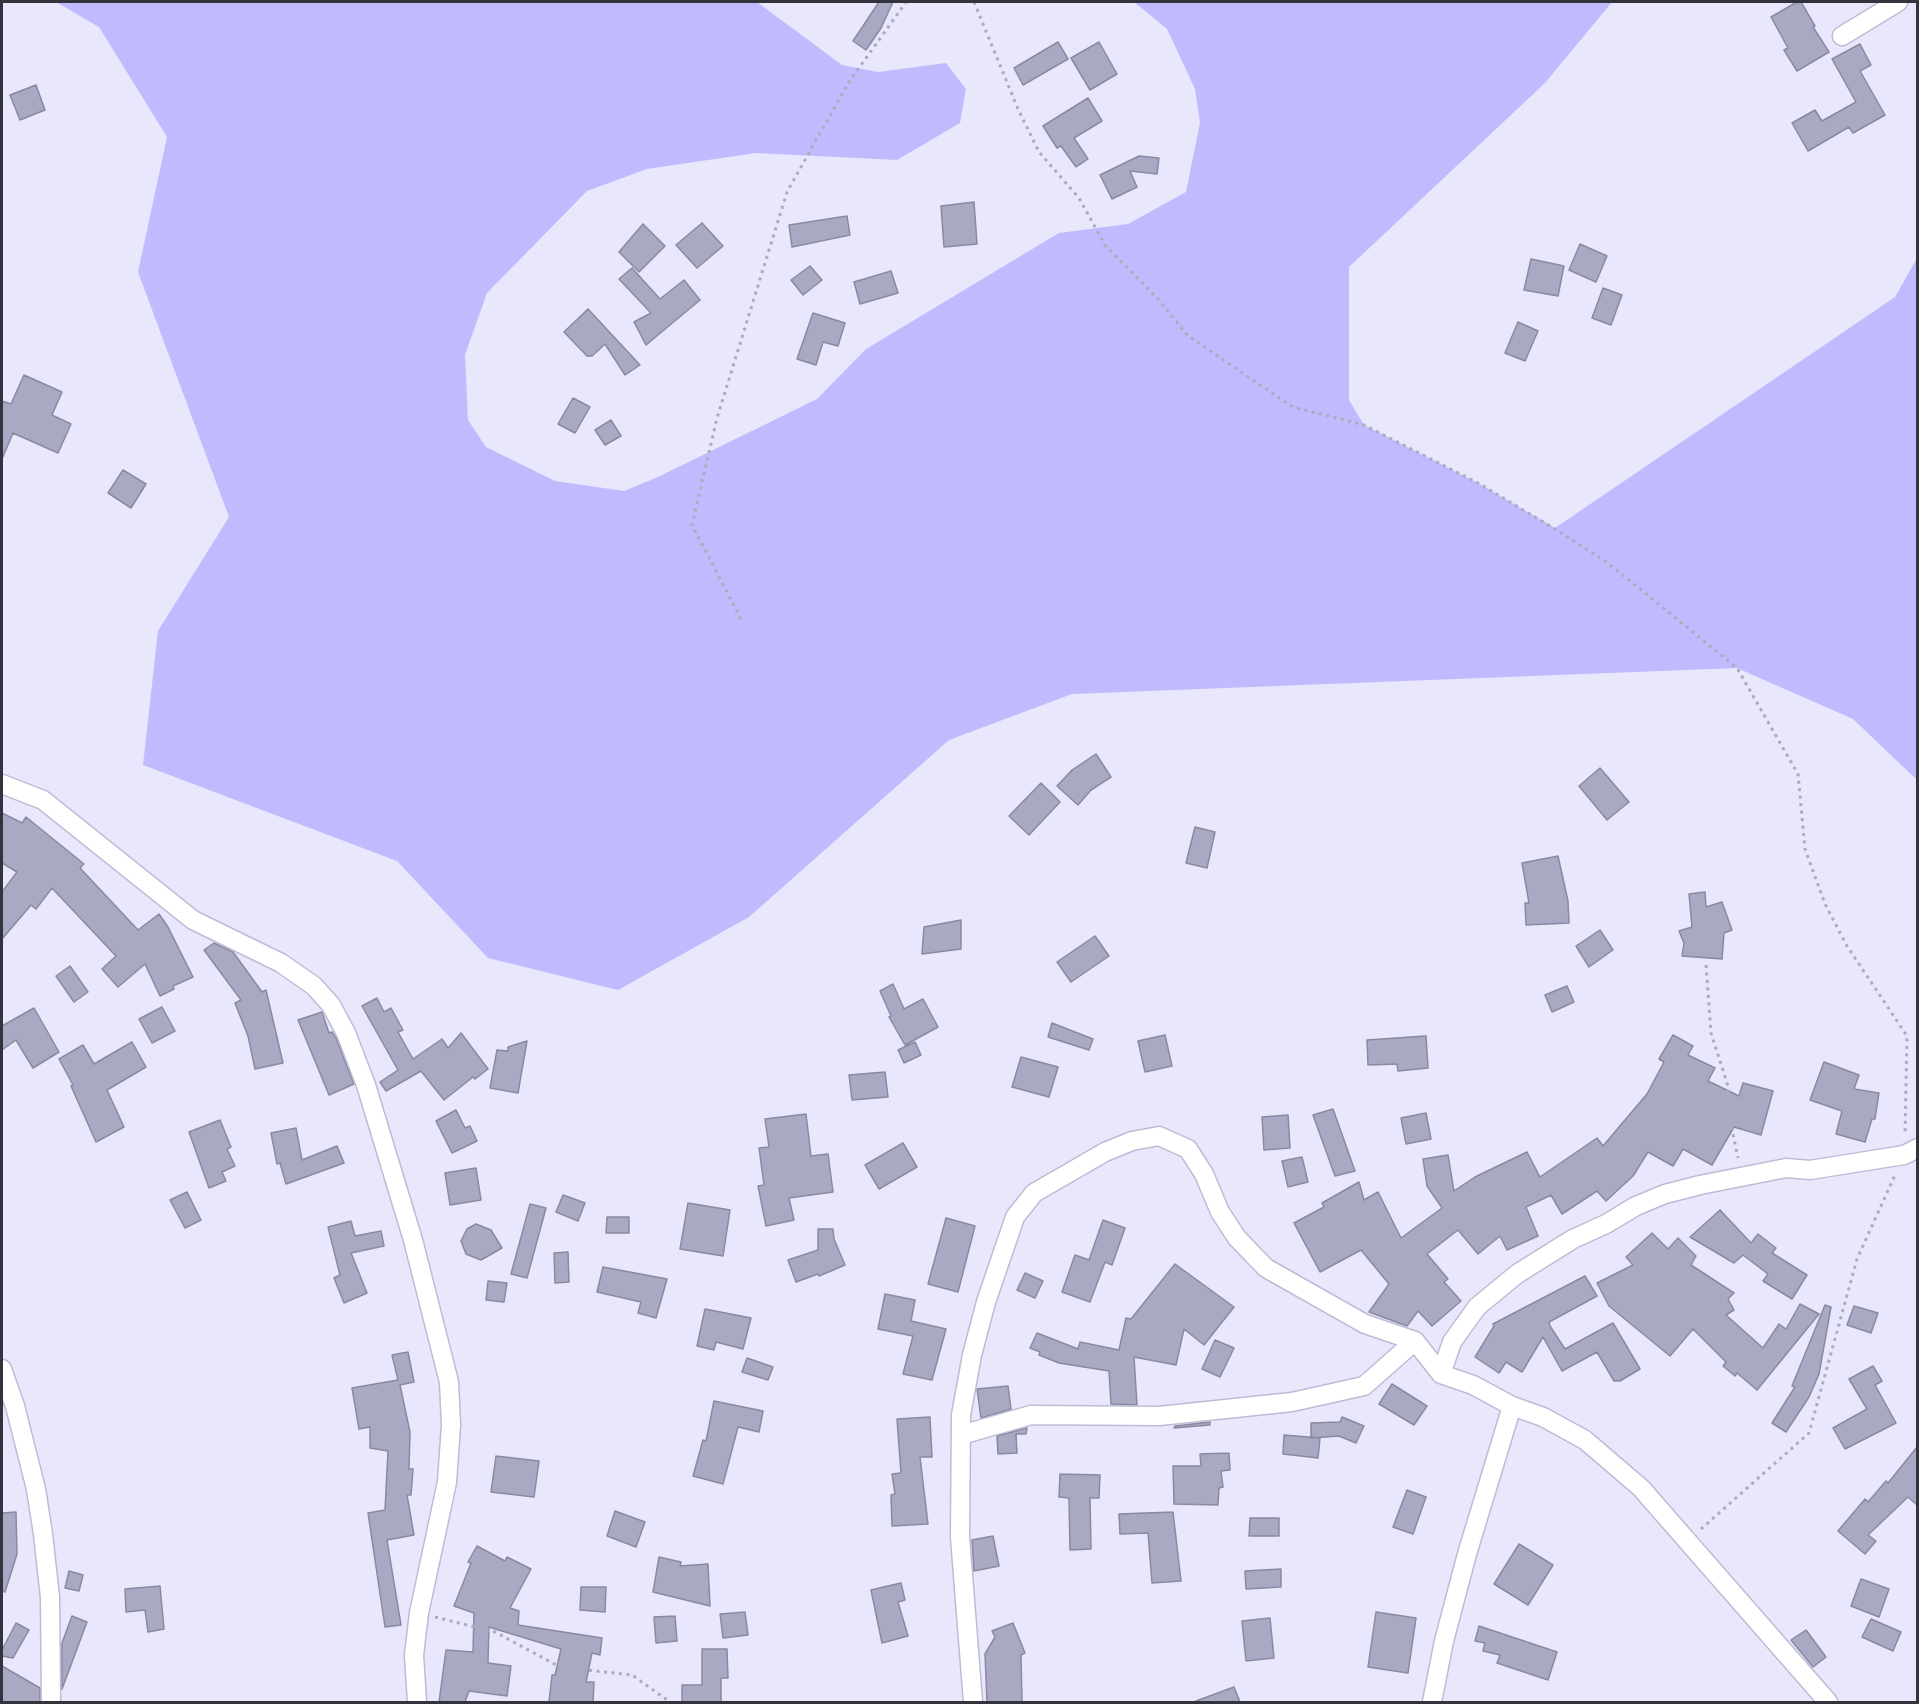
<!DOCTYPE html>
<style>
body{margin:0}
#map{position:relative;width:1919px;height:1704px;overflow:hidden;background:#e8e7fc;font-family:"Sofia Sans Condensed",sans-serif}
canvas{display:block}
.frame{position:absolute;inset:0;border:3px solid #33333d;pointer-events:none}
</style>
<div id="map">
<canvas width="1919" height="1704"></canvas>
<div class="frame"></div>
</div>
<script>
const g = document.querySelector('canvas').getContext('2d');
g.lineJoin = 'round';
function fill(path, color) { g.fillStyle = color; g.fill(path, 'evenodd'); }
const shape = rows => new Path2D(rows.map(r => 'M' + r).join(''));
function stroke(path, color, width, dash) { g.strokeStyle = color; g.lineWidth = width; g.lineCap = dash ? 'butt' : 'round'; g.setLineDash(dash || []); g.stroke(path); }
const green = shape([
 [56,2,757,2,842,65,878,72,946,63,966,89,960,123,897,160,756,153,647,169,587,191,487,293,465,355,468,420,486,447,555,481,624,491,658,477,817,399,866,349,1059,233,1128,224,1186,192,1200,123,1195,89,1167,29,1134,2,1612,2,1545,83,1349,267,1349,400,1364,425,1478,483,1555,528,1895,297,1917,258,1917,780,1853,719,1737,668,1072,694,949,740,749,917,618,990,488,958,397,861,143,765,158,631,229,517,138,272,167,137,99,27]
]);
const building = shape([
 [879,2,893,2,881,28,866,50,853,41,879,2],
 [1797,2,1801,2,1815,26,1813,27,1829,52,1797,71,1784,50,1788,48,1771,17,1797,2],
 [1058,42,1068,59,1023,85,1014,68,1058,42],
 [1099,42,1117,74,1090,90,1071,58,1099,42],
 [1860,44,1871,65,1860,71,1885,115,1853,133,1849,127,1808,151,1792,123,1815,110,1822,121,1856,102,1832,59,1860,44],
 [36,85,45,110,20,120,10,95,36,85],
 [1088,98,1102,121,1074,138,1088,159,1076,167,1061,146,1057,148,1043,126,1088,98],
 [1139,156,1159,158,1157,174,1130,171,1137,187,1112,199,1100,175,1139,156],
 [974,202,977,244,944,247,941,206,974,202],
 [847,216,850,235,792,247,789,225,847,216],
 [702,223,723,246,697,268,676,245,702,223],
 [643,224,665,246,639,272,619,252,643,224],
 [1580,244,1607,256,1596,282,1569,270,1580,244],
 [1531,259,1564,266,1558,296,1524,290,1531,259],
 [810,266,822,280,803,295,791,280,810,266],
 [632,268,660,299,684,280,700,300,646,345,634,322,651,313,619,279,632,268],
 [891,271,898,293,860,304,854,282,891,271],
 [1603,288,1622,295,1611,325,1592,318,1603,288],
 [588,309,640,365,625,375,605,344,592,356,587,356,564,332,588,309],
 [813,313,845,323,838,346,823,342,816,365,797,359,813,313],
 [1518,322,1538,331,1525,361,1505,353,1518,322],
 [24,375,62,392,52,415,71,424,58,453,13,433,2,459,2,401,11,404,24,375],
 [573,398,590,407,575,433,558,424,573,398],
 [611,420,621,436,605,445,595,430,611,420],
 [123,470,146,484,131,508,108,493,123,470],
 [1096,754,1111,777,1091,790,1078,805,1057,786,1072,770,1096,754],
 [1600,768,1629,802,1607,820,1579,786,1600,768],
 [1041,783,1060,802,1029,835,1009,816,1041,783],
 [2,813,22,823,26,817,84,864,80,868,138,930,159,914,168,927,193,977,173,986,174,989,160,996,145,964,118,987,102,969,116,956,52,888,36,909,31,905,2,939,2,892,17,872,2,863,2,813],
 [1195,827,1215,832,1207,868,1186,863,1195,827],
 [1558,856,1568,901,1569,923,1526,925,1525,903,1529,903,1522,863,1558,856],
 [1705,892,1706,907,1722,902,1732,930,1724,933,1722,959,1682,956,1684,943,1679,931,1692,927,1689,894,1705,892],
 [961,920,961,949,922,954,924,927,961,920],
 [1600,930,1613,950,1589,967,1576,946,1600,930],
 [1095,936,1109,956,1071,982,1057,962,1095,936],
 [214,943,233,952,262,992,266,990,283,1063,255,1069,248,1036,235,1003,241,1000,204,950,214,943],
 [70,966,88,992,74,1002,56,976,70,966],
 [893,984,904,1009,923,999,938,1027,905,1045,889,1017,891,1016,880,991,893,984],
 [1567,986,1574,1002,1552,1012,1545,995,1567,986],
 [377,998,384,1012,391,1008,403,1030,398,1032,413,1059,442,1039,448,1048,461,1033,488,1069,475,1079,473,1077,444,1100,421,1071,386,1091,380,1082,398,1070,362,1006,377,998],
 [162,1007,175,1031,152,1043,139,1019,162,1007],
 [34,1008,59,1052,33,1068,16,1040,2,1050,2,1026,34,1008],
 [322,1012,329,1033,332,1032,336,1038,354,1084,329,1095,298,1020,322,1012],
 [1052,1023,1093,1039,1089,1050,1048,1037,1052,1023],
 [1165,1035,1172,1066,1145,1072,1138,1041,1165,1035],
 [1673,1035,1693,1046,1688,1055,1715,1068,1708,1081,1739,1096,1743,1083,1773,1091,1761,1135,1734,1127,1712,1165,1683,1149,1673,1166,1648,1152,1633,1176,1606,1201,1597,1191,1562,1214,1551,1195,1526,1207,1538,1236,1507,1250,1500,1236,1478,1254,1458,1230,1427,1254,1448,1279,1444,1282,1461,1301,1432,1326,1418,1311,1407,1326,1369,1312,1389,1284,1361,1250,1320,1272,1294,1223,1324,1207,1322,1203,1359,1182,1364,1200,1378,1192,1401,1238,1442,1208,1427,1186,1423,1159,1448,1155,1454,1191,1475,1177,1527,1152,1540,1177,1597,1138,1603,1146,1647,1094,1664,1062,1659,1059,1673,1035],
 [1426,1036,1428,1068,1398,1071,1397,1064,1368,1065,1367,1040,1426,1036],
 [527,1041,518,1093,490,1088,497,1050,508,1051,508,1047,527,1041],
 [132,1042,146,1067,107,1090,124,1127,96,1142,71,1086,73,1085,59,1059,83,1045,94,1064,132,1042],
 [915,1042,921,1055,904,1063,898,1050,915,1042],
 [1021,1057,1058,1067,1049,1097,1012,1087,1021,1057],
 [1824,1062,1859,1075,1854,1089,1879,1093,1875,1119,1872,1119,1865,1142,1836,1134,1842,1111,1810,1100,1824,1062],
 [885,1072,888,1097,852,1100,849,1075,885,1072],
 [1333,1109,1355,1171,1335,1176,1313,1115,1333,1109],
 [456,1110,465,1128,470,1126,477,1141,452,1153,436,1121,456,1110],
 [1426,1113,1431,1139,1406,1144,1401,1118,1426,1113],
 [806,1114,811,1156,828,1154,833,1192,789,1198,794,1220,766,1226,758,1186,764,1185,759,1148,769,1147,765,1119,806,1114],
 [1288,1115,1290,1148,1264,1150,1262,1117,1288,1115],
 [220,1120,231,1147,227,1149,235,1166,222,1172,226,1181,209,1188,189,1132,220,1120],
 [296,1128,302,1160,337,1146,344,1163,286,1184,280,1163,277,1164,271,1133,296,1128],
 [903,1143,917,1167,879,1189,865,1165,903,1143],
 [1302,1157,1308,1182,1288,1187,1282,1161,1302,1157],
 [476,1168,481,1200,450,1205,445,1173,476,1168],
 [187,1192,201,1220,185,1228,170,1200,187,1192],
 [563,1195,585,1203,578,1221,556,1212,563,1195],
 [688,1203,730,1210,723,1256,680,1249,688,1203],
 [530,1204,546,1208,527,1278,511,1274,530,1204],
 [1720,1210,1751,1243,1758,1234,1776,1248,1772,1253,1807,1275,1792,1299,1763,1281,1768,1274,1743,1255,1734,1263,1690,1237,1720,1210],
 [607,1217,629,1217,629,1233,606,1233,607,1217],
 [946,1218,975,1226,958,1292,928,1284,946,1218],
 [1103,1220,1125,1228,1112,1265,1105,1262,1090,1302,1062,1292,1075,1255,1089,1260,1103,1220],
 [351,1221,355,1236,381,1231,384,1246,351,1253,367,1293,344,1303,334,1278,340,1275,328,1227,351,1221],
 [476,1224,491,1230,502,1248,481,1260,466,1254,461,1241,467,1229,476,1224],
 [818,1229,833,1229,834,1239,845,1265,819,1276,818,1274,796,1282,788,1260,818,1250,818,1229],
 [1652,1233,1668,1249,1678,1238,1696,1256,1691,1265,1734,1293,1728,1299,1734,1310,1726,1315,1763,1348,1779,1324,1786,1329,1800,1304,1819,1314,1757,1390,1737,1373,1735,1376,1723,1366,1726,1362,1693,1329,1670,1356,1609,1306,1597,1283,1633,1265,1626,1257,1652,1233],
 [568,1252,569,1282,555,1283,554,1253,568,1252],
 [1175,1264,1234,1307,1204,1345,1184,1329,1176,1365,1134,1357,1137,1405,1111,1404,1109,1371,1059,1363,1039,1355,1040,1352,1030,1348,1037,1333,1078,1349,1080,1342,1119,1350,1126,1318,1131,1319,1175,1264],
 [603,1267,667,1279,656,1318,638,1313,641,1302,597,1292,603,1267],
 [1025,1273,1043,1281,1035,1298,1017,1290,1025,1273],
 [1585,1276,1597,1296,1549,1322,1550,1326,1565,1349,1613,1323,1640,1369,1620,1381,1614,1381,1597,1352,1562,1371,1543,1337,1522,1372,1506,1362,1499,1373,1475,1357,1494,1326,1493,1324,1585,1276],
 [488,1281,507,1283,504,1302,486,1300,488,1281],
 [885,1294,915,1300,911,1321,946,1329,932,1380,903,1374,913,1336,878,1329,885,1294],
 [1825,1305,1831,1307,1819,1374,1809,1397,1786,1432,1772,1423,1795,1387,1792,1386,1825,1305],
 [1854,1306,1878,1313,1871,1333,1847,1325,1854,1306],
 [705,1309,751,1318,743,1349,716,1342,714,1350,697,1346,705,1309],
 [1215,1340,1234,1348,1220,1377,1202,1369,1215,1340],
 [408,1352,414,1382,400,1385,410,1432,409,1469,413,1469,411,1495,407,1495,414,1535,387,1540,401,1625,385,1627,368,1513,385,1510,388,1451,370,1448,370,1427,359,1429,352,1388,398,1380,392,1355,408,1352],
 [747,1358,773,1367,768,1380,742,1372,747,1358],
 [1873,1366,1882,1381,1875,1385,1896,1423,1845,1449,1833,1428,1867,1409,1849,1379,1873,1366],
 [1392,1384,1427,1406,1414,1425,1379,1404,1392,1384],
 [1008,1386,1011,1409,981,1418,977,1389,1008,1386],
 [714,1401,763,1411,759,1432,738,1427,723,1484,693,1476,703,1440,706,1441,714,1401],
 [930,1417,932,1457,920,1457,928,1524,892,1526,891,1495,895,1494,892,1474,901,1473,897,1419,930,1417],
 [1342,1417,1364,1426,1356,1443,1339,1436,1311,1438,1311,1423,1340,1422,1342,1417],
 [1210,1422,1210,1425,1174,1428,1175,1426,1210,1422],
 [1027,1428,1026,1434,1016,1434,1017,1453,998,1454,997,1436,1027,1428],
 [1284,1435,1320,1438,1318,1458,1283,1454,1284,1435],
 [1917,1447,1917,1505,1908,1497,1868,1535,1876,1541,1865,1554,1838,1531,1865,1499,1868,1502,1886,1481,1888,1483,1917,1447],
 [1229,1453,1230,1470,1221,1471,1223,1487,1219,1488,1218,1505,1174,1504,1173,1466,1201,1466,1200,1454,1229,1453],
 [496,1456,539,1461,534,1497,491,1492,496,1456],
 [1060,1474,1100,1475,1099,1498,1090,1498,1091,1549,1070,1550,1069,1498,1059,1497,1060,1474],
 [1407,1490,1426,1497,1413,1534,1393,1527,1407,1490],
 [615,1511,645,1522,636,1547,607,1536,615,1511],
 [16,1512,17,1554,5,1592,2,1591,2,1513,16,1512],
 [1173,1512,1181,1581,1152,1583,1148,1533,1120,1534,1119,1514,1173,1512],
 [1250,1518,1279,1518,1279,1536,1249,1536,1250,1518],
 [993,1536,999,1566,974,1571,972,1540,993,1536],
 [1519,1544,1553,1565,1528,1605,1494,1584,1519,1544],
 [477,1546,505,1561,507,1557,531,1569,510,1608,519,1611,518,1625,602,1638,600,1655,592,1653,586,1682,594,1682,593,1702,549,1702,552,1675,555,1675,561,1649,489,1627,488,1663,511,1666,507,1696,469,1691,465,1702,439,1702,446,1650,473,1652,474,1613,454,1606,471,1563,468,1562,477,1546],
 [659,1557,681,1562,680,1566,708,1564,710,1606,653,1592,659,1557],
 [1281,1569,1281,1587,1246,1589,1245,1571,1281,1569],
 [69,1571,83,1575,79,1591,65,1588,69,1571],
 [1861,1579,1889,1589,1879,1617,1851,1606,1861,1579],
 [901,1583,905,1600,898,1602,908,1636,882,1643,871,1590,901,1583],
 [160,1586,164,1629,148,1632,145,1610,126,1612,125,1589,160,1586],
 [581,1587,606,1587,605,1612,580,1610,581,1587],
 [745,1612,748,1635,723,1638,720,1614,745,1612],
 [1376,1612,1416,1618,1408,1673,1368,1667,1376,1612],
 [72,1616,87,1622,62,1689,62,1643,72,1616],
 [675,1616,677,1641,656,1643,654,1617,675,1616],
 [1270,1618,1274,1658,1246,1661,1242,1621,1270,1618],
 [1871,1619,1901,1632,1893,1651,1862,1637,1871,1619],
 [16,1623,29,1630,13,1658,2,1656,2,1650,16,1623],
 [1013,1623,1025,1653,1021,1655,1022,1702,987,1702,985,1654,995,1637,992,1631,1013,1623],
 [1479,1626,1557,1652,1548,1680,1497,1663,1500,1655,1483,1651,1485,1643,1475,1641,1479,1626],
 [1806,1630,1826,1657,1813,1667,1791,1640,1806,1630],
 [702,1649,727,1649,728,1678,721,1678,721,1702,682,1702,682,1685,702,1685,702,1649],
 [2,1666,40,1688,40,1702,2,1702,2,1666],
 [1234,1687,1240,1702,1196,1702,1196,1701,1234,1687]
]);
const path = shape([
 [974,2,1018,109,1039,152,1079,198,1105,245,1159,300,1188,336,1293,407,1364,425,1478,483,1555,529,1608,563,1737,668,1798,774,1805,849,1825,904,1847,946,1907,1036,1905,1135],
 [741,619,692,525,717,418,787,192,849,82,906,2],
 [1706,965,1711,1033,1728,1086,1730,1120,1738,1158],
 [1701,1529,1809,1433,1857,1259,1895,1175],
 [435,1617,495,1632,560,1667,632,1675,670,1702]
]);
const minor = shape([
 [1842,36,1898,2],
 [2,784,43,800,193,920,281,963,314,986,331,1005,346,1033,366,1085,413,1240,449,1382,451,1425,447,1482,419,1613,414,1655,417,1702],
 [2,1369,15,1406,36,1489,43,1534,50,1597,51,1702],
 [1441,1374,1452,1342,1477,1307,1517,1274,1573,1239,1606,1224,1636,1206,1665,1194,1700,1185,1786,1168,1810,1170,1904,1155,1918,1148],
 [961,1435,1031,1415,1159,1416,1292,1402,1364,1386,1415,1341],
 [973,1702,960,1537,961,1415,972,1355,986,1302,1015,1217,1034,1193,1105,1152,1132,1141,1159,1136,1188,1149,1204,1174,1220,1212,1237,1238,1266,1268,1365,1324,1415,1341,1441,1374,1473,1385,1512,1406,1543,1417,1585,1440,1641,1488,1828,1702],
 [1432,1702,1444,1641,1467,1554,1512,1406]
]);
fill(green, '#c0bbfe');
fill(building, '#aaa9c3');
stroke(building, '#8a89a1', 1.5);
stroke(minor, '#bdbcd5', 21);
stroke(path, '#ababbc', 3, [3, 4.5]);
stroke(minor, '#fff', 18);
</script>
